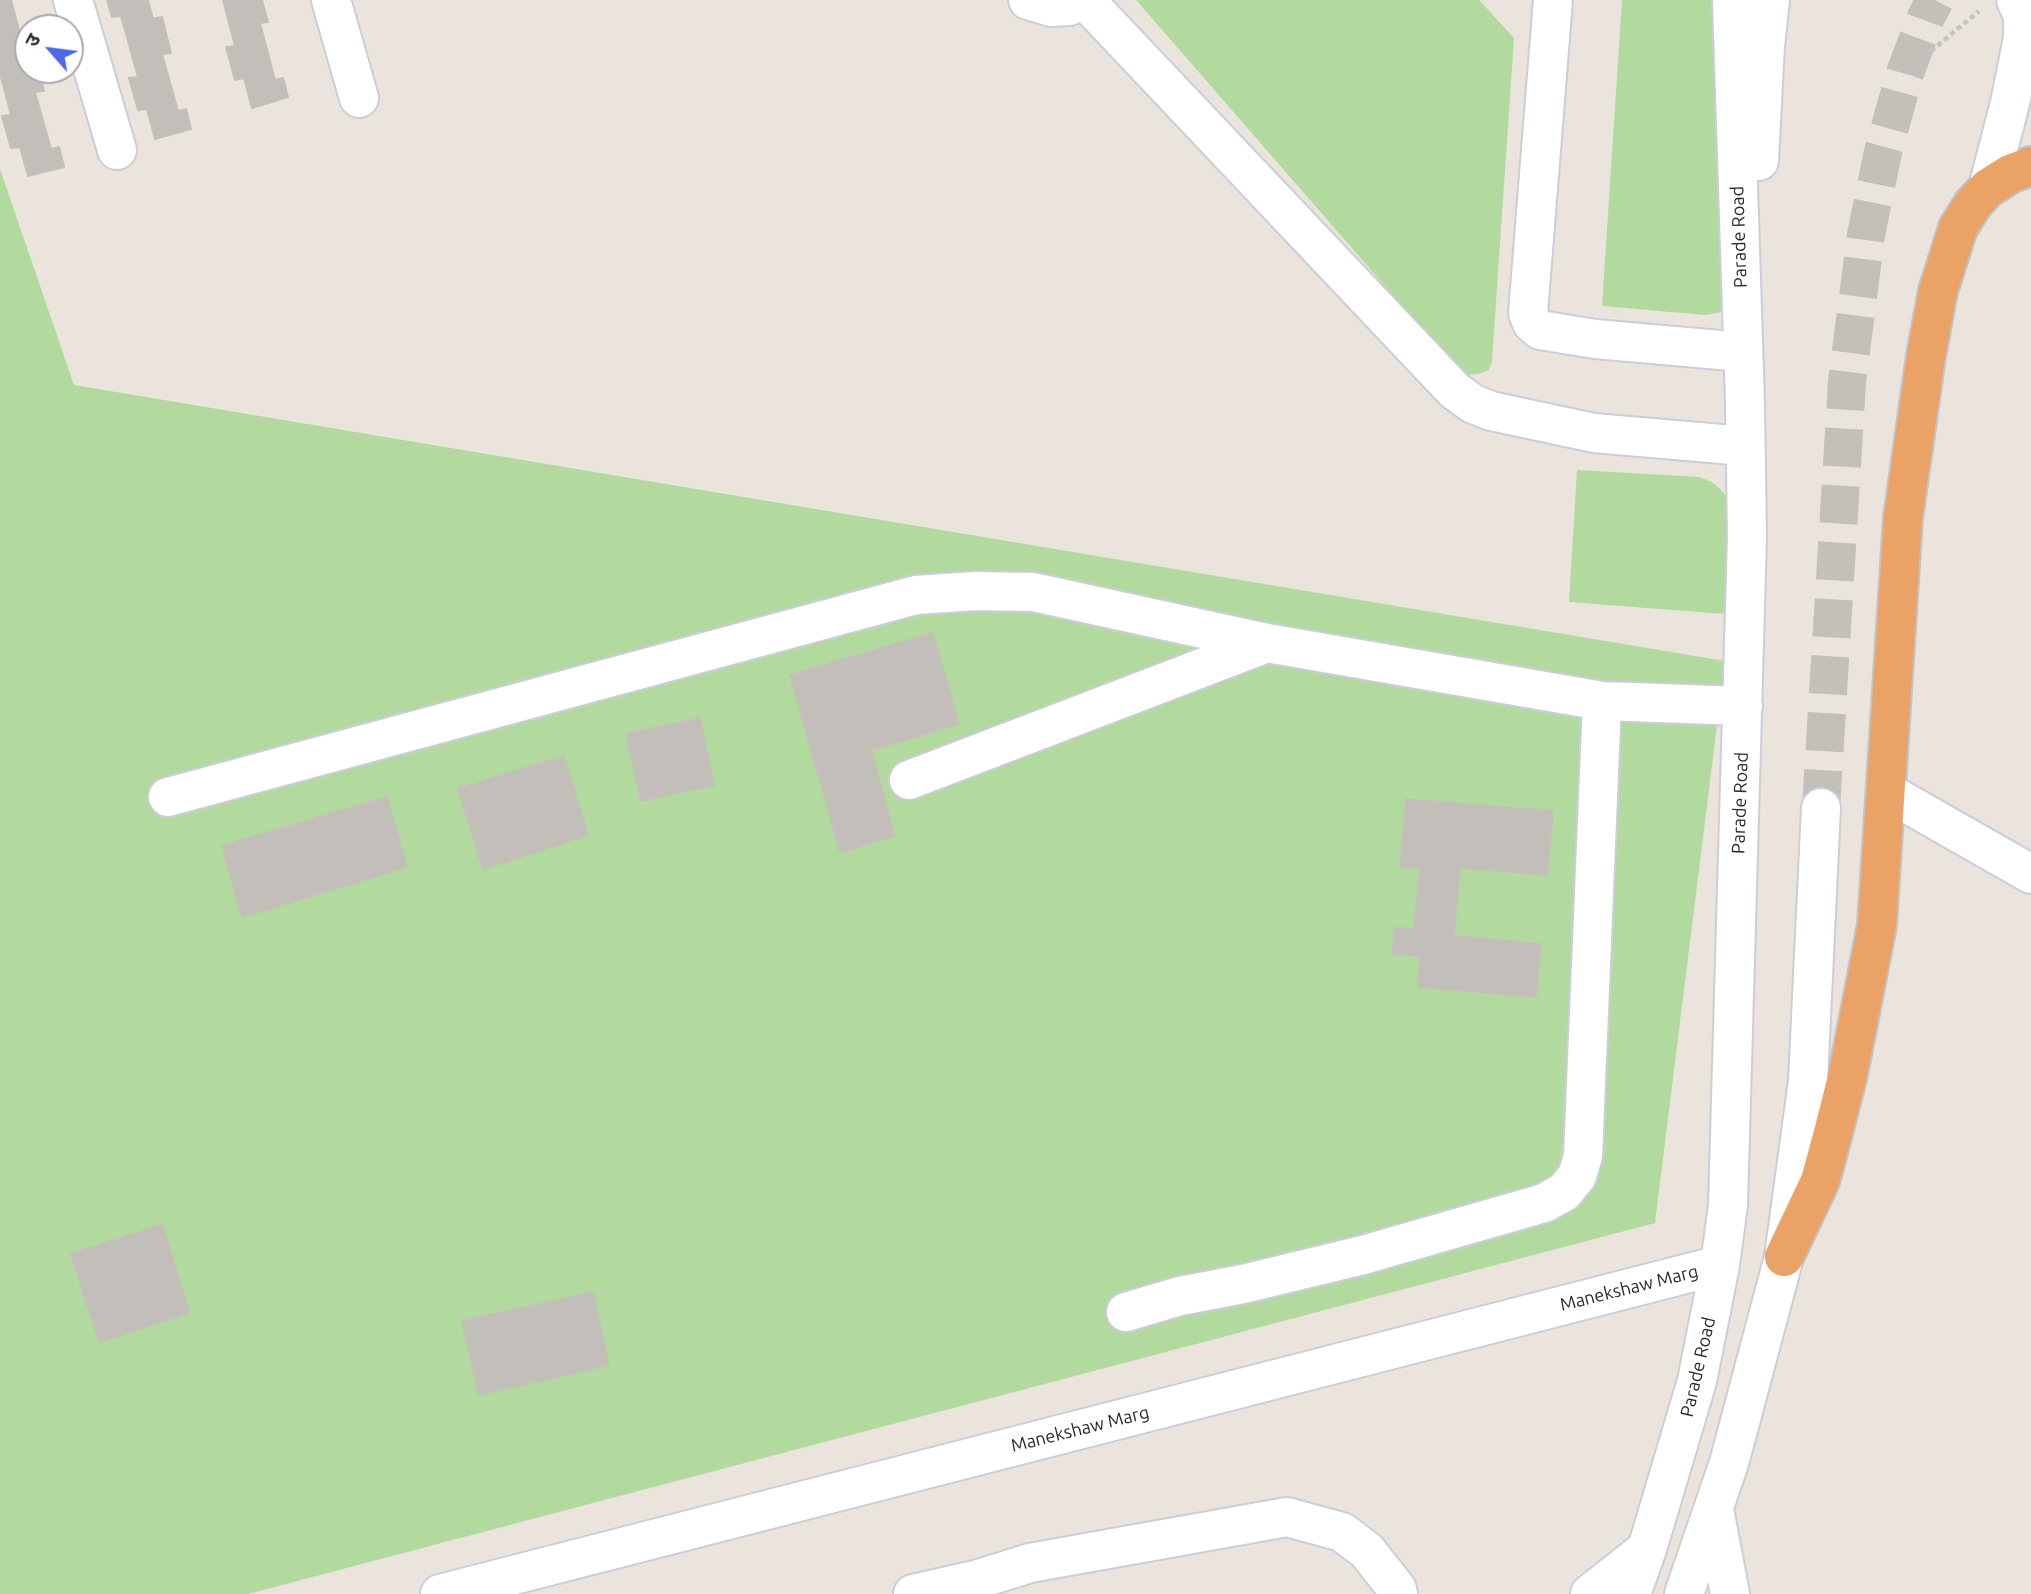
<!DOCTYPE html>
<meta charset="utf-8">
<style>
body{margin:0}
#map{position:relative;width:2031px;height:1594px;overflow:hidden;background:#eae4dd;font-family:Ubuntu,"Noto Sans Devanagari",sans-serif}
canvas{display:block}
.north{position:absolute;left:14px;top:14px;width:70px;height:70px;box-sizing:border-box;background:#fff;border:2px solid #a9a9a9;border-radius:50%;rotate:298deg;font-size:19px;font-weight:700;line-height:28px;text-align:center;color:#292929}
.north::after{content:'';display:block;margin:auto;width:24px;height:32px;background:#4f68e4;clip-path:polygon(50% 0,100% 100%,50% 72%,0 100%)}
</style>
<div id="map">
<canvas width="2031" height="1594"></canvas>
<div class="north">उ</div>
</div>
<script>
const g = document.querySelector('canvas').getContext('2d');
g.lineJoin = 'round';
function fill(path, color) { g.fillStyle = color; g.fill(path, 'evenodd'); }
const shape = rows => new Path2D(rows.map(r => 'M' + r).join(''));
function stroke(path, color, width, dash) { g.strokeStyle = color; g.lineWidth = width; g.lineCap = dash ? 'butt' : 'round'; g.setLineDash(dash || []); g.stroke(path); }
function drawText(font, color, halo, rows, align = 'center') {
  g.font = font + ' Ubuntu,sans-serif'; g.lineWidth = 5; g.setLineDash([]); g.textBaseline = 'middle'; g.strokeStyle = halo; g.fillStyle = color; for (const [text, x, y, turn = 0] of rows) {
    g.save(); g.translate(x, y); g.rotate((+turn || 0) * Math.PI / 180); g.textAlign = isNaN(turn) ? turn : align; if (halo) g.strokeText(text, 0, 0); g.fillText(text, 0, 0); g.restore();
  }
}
const green = shape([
 [1136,0,1479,0,1514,38,1492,361,1489,370,1478,374,1467,375,1458,370],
 [1622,0,1750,0,1727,307,1718,313,1705,315,1602,306],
 [0,169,74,385,1725,661,1655,1223,248,1594,0,1594],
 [1577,470,1699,477,1712,482,1721,490,1726,495,1728,509,1725,614,1569,602]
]);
const building = shape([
 [0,0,11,0,26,56,28,56,28,70,39,70,44,91,35,92,51,149,59,147,64,167,28,176,20,147,11,148,2,116,11,115,0,73,0,0],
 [107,0,148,0,153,19,162,17,171,53,162,54,178,111,186,109,191,129,155,139,147,109,138,110,129,78,138,77,121,16,112,17,107,0],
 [223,0,262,0,268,22,260,23,275,80,283,78,288,97,252,108,244,78,235,80,226,47,235,46,223,0],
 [933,633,959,724,871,750,895,836,840,852,790,675,933,633],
 [700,718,714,785,641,801,626,734,700,718],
 [564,756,588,835,483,869,458,789,564,756],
 [387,797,407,867,242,917,222,846,387,797],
 [1406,799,1553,811,1547,875,1460,868,1454,936,1541,944,1536,997,1418,987,1420,956,1392,954,1395,927,1414,929,1420,869,1400,867,1406,799],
 [162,1225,190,1313,99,1342,71,1254,162,1225],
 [593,1292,609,1365,479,1395,462,1321,593,1292]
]);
const minorTunnel = shape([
 [1821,808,1847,382,1866,235,1883,152,1905,73,1926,17,1935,0]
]);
const path = shape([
 [1905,73,1979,11]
]);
const minor = shape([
 [73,0,117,150],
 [331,0,359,98],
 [1028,0,1051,7,1069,6,1083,0],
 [1085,0,1454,390,1473,404,1491,411,1594,433,1745,446],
 [1553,0,1528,313,1532,323,1540,330,1595,339,1743,352],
 [1759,161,1765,46,1770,0],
 [1988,188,2010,103,2023,38,2023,16,2016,0],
 [909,780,1267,643],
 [1887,792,2031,874],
 [168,797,916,595,975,591,1033,592,1267,643,1602,701,1743,706],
 [1126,1312,1180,1296,1243,1284,1363,1255,1544,1203,1564,1192,1577,1176,1583,1156,1602,701],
 [1714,1509,1730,1594],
 [440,1594,1720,1265],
 [913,1594,979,1579,1030,1563,1287,1517,1342,1532,1367,1551,1397,1589,1398,1594],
 [1590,1594,1647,1549],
 [1631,1594,1647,1549,1697,1381,1720,1265,1728,1205,1747,537,1745,403,1732,0],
 [1684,1594,1729,1463,1784,1257,1808,1081,1821,808]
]);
const highway = shape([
 [1784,1257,1820,1181,1833,1133,1848,1074,1877,925,1903,518,1926,356,1938,291,1958,228,1973,204,1988,188,2010,174,2031,166]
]);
const streetNames = [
 ["Parade Road",1739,237,-92],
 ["Parade Road",1740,803,-88],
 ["Manekshaw Marg",1629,1288,-14],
 ["Parade Road",1698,1367,-77],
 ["Manekshaw Marg",1080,1429,-14]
];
fill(green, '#b2da9f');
fill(building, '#c2beb9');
stroke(building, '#c5c0b7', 2);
stroke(minorTunnel, '#c3bfb9', 38, [38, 19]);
stroke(minor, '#cbced9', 42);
stroke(highway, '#c3c3c3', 42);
stroke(path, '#c3c3c3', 4.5, [5, 3.5]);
stroke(minor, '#fff', 38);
stroke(highway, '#eba266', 38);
drawText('18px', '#292929', '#fff', streetNames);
</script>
